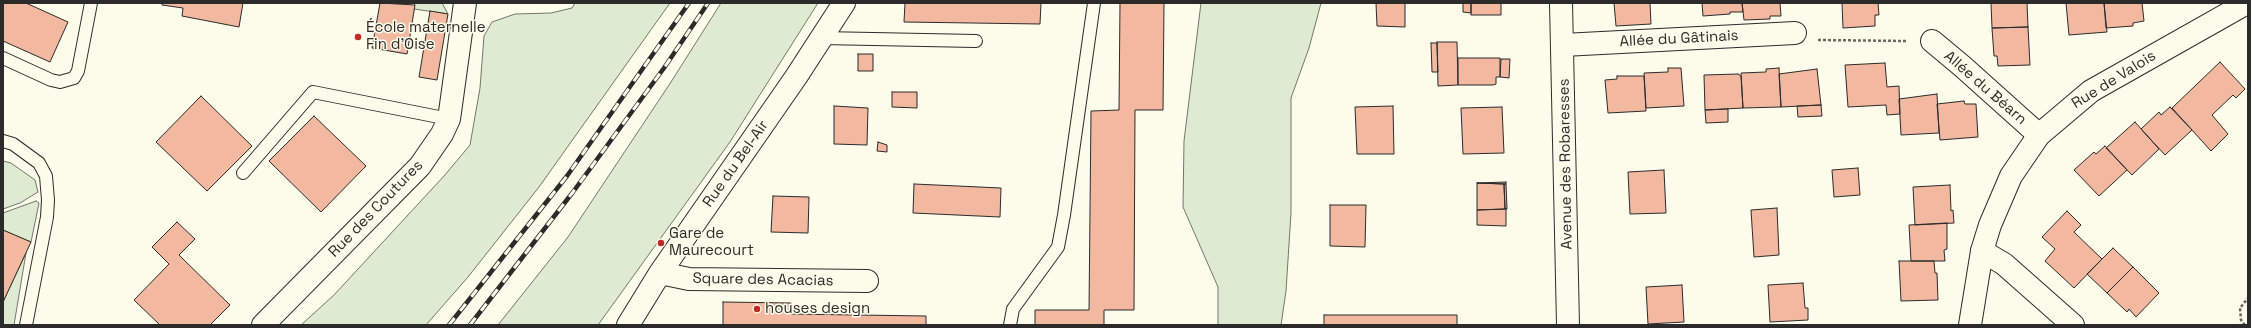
<!DOCTYPE html>
<meta charset="utf-8">
<style>
body{margin:0}
#map{position:relative;width:2251px;height:328px;overflow:hidden;background:#fdfbea;font-family:"Space Grotesk",sans-serif}
canvas{display:block}
.frame{position:absolute;inset:0;border:4px solid #2b2b2b;pointer-events:none}
</style>
<div id="map">
<canvas width="2251" height="328"></canvas>
<div class="frame"></div>
</div>
<script>
const g = document.querySelector('canvas').getContext('2d');
g.lineJoin = 'round';
function fill(path, color) { g.fillStyle = color; g.fill(path, 'evenodd'); }
const shape = rows => new Path2D(rows.map(r => 'M' + r).join(''));
function stroke(path, color, width, dash) { g.strokeStyle = color; g.lineWidth = width; g.lineCap = dash ? 'butt' : 'round'; g.setLineDash(dash || []); g.stroke(path); }
function drawText(font, color, halo, rows, align = 'center') {
  g.font = font + ' "Space Grotesk",sans-serif'; g.lineWidth = 3; g.setLineDash([]); g.textBaseline = 'middle'; g.strokeStyle = halo; g.fillStyle = color; for (const [text, x, y, turn = 0] of rows) {
    g.save(); g.translate(x, y); g.rotate((+turn || 0) * Math.PI / 180); g.textAlign = isNaN(turn) ? turn : align; if (halo) g.strokeText(text, 0, 0); g.fillText(text, 0, 0); g.restore();
  }
}
const green = shape([
 [415,3,442,3,448,14,414,9,415,3],
 [575,3,670,3,539,187,468,277,426,325,301,325,334,295,444,176,470,145,480,88,484,36,492,22,515,14,551,13,572,8,575,3],
 [721,3,818,3,730,142,598,325,498,325,568,237,671,82,721,3],
 [1201,3,1321,3,1309,48,1291,98,1291,213,1286,291,1281,325,1218,325,1218,287,1183,207,1184,141,1201,3],
 [3,161,11,163,35,180,38,192,20,203,3,209,3,161],
 [36,201,39,203,31,242,3,230,3,213,36,201],
 [26,253,14,325,3,325,3,302,26,253]
]);
const building = shape([
 [3,3,26,3,68,22,50,62,3,41,3,3],
 [162,3,243,3,239,27,182,16,183,8,162,5,162,3],
 [380,3,415,5,407,54,372,48,380,3],
 [905,3,1041,3,1040,24,904,22,905,3],
 [1120,3,1164,3,1163,110,1135,110,1134,310,1104,310,1104,325,1035,325,1035,310,1089,310,1091,111,1119,110,1120,3],
 [1376,3,1405,3,1405,27,1377,26,1376,3],
 [1463,3,1471,3,1471,13,1463,12,1463,3],
 [1471,3,1501,3,1501,15,1471,15,1471,3],
 [1614,3,1650,3,1651,24,1616,26,1614,3],
 [1702,3,1742,3,1743,12,1730,12,1730,14,1703,16,1702,3],
 [1742,3,1780,3,1781,16,1770,16,1770,19,1744,20,1742,3],
 [1842,3,1878,3,1879,15,1875,15,1875,26,1843,28,1842,3],
 [1991,3,2027,3,2028,27,1992,28,1991,3],
 [2066,3,2104,3,2107,32,2069,35,2066,3],
 [2104,3,2142,3,2144,21,2133,23,2133,26,2106,28,2104,3],
 [430,11,448,14,437,80,419,77,430,11],
 [2028,27,2030,65,1998,66,1997,56,1994,56,1992,28,2028,27],
 [1437,42,1457,42,1458,85,1438,86,1437,42],
 [1431,43,1437,43,1438,72,1432,72,1431,43],
 [858,54,873,54,873,71,858,71,858,54],
 [1458,58,1500,58,1500,77,1496,77,1496,84,1493,85,1458,85,1458,58],
 [1501,59,1510,59,1509,78,1500,77,1501,59],
 [2220,62,2245,89,2236,98,2233,95,2212,115,2228,134,2211,151,2172,108,2220,62],
 [1885,63,1887,87,1899,86,1900,114,1887,115,1886,105,1848,107,1845,65,1885,63],
 [1668,68,1681,68,1684,106,1646,108,1644,73,1668,72,1668,68],
 [1779,68,1781,107,1743,108,1741,73,1766,72,1766,69,1779,68],
 [1817,69,1821,105,1781,107,1779,74,1817,69],
 [1738,74,1741,76,1743,108,1705,110,1704,75,1738,74],
 [1617,76,1644,76,1646,111,1608,113,1605,80,1617,79,1617,76],
 [892,92,917,92,917,108,892,107,892,92],
 [1937,94,1939,133,1901,135,1899,99,1937,94],
 [201,96,252,146,207,191,156,142,201,96],
 [1964,101,1965,104,1976,104,1978,137,1940,140,1937,104,1964,101],
 [1821,105,1822,116,1798,117,1797,106,1821,105],
 [834,106,868,108,867,145,834,144,834,106],
 [1393,106,1394,154,1357,154,1355,107,1393,106],
 [1502,107,1504,153,1463,154,1461,108,1502,107],
 [2170,107,2192,130,2165,155,2141,129,2159,112,2161,115,2170,107],
 [1728,109,1728,122,1706,123,1705,110,1728,109],
 [314,116,366,166,321,212,269,161,314,116],
 [2135,122,2159,149,2132,175,2106,148,2135,122],
 [878,142,887,145,887,152,877,151,878,142],
 [2105,146,2127,170,2099,196,2074,170,2094,152,2096,154,2105,146],
 [1858,168,1860,195,1834,197,1832,170,1858,168],
 [1664,170,1666,213,1630,214,1628,172,1664,170],
 [1506,182,1506,184,1477,183,1506,182],
 [1477,183,1504,184,1505,209,1477,210,1477,183],
 [914,184,1001,188,1000,217,913,213,914,184],
 [1504,184,1506,184,1507,209,1505,209,1504,184],
 [1950,185,1951,211,1953,210,1954,223,1915,225,1913,187,1950,185],
 [773,196,809,197,808,233,771,232,773,196],
 [1330,205,1366,205,1365,247,1330,246,1330,205],
 [1777,208,1779,255,1754,257,1751,210,1777,208],
 [1506,209,1506,226,1477,225,1477,210,1506,209],
 [2067,211,2081,225,2074,232,2102,259,2074,288,2045,261,2055,249,2042,237,2067,211],
 [177,222,195,239,179,255,230,305,210,325,160,325,134,300,169,264,152,247,177,222],
 [1947,223,1947,249,1944,250,1945,261,1911,261,1909,225,1947,223],
 [3,230,31,242,3,302,3,230],
 [2113,248,2133,267,2107,293,2087,274,2113,248],
 [1899,261,1934,261,1935,273,1937,273,1938,300,1901,301,1899,261],
 [2133,267,2159,293,2136,317,2129,309,2127,312,2107,293,2133,267],
 [1803,283,1805,308,1808,308,1808,320,1770,322,1768,285,1803,283],
 [1682,285,1684,322,1648,324,1646,287,1682,285],
 [723,302,791,303,791,314,926,316,926,325,723,325,723,302],
 [1324,315,1457,315,1457,325,1324,325,1324,315]
]);
const path = shape([
 [1818,40,1907,41],
 [2245,325,2241,320,2240,308,2248,298]
]);
const service = shape([
 [821,38,976,41],
 [3,58,51,80,60,82,74,78,78,71,91,3],
 [3,141,13,144,39,163,46,176,48,200,47,217,26,325],
 [243,173,313,92,449,119],
 [1010,325,1013,309,1058,247,1064,215,1094,3]
]);
const minor = shape([
 [1932,41,1962,66,2039,135],
 [1563,45,1795,33],
 [1982,251,2004,264,2073,325],
 [660,273,689,279,867,281],
 [263,325,420,166,442,134,449,119,451,105,465,3],
 [628,325,660,273,796,77,844,3]
]);
const tertiary = shape([
 [1561,3,1568,325],
 [1970,325,1982,251,1990,225,2011,176,2039,135,2091,91,2247,3]
]);
const rail = shape([
 [449,325,567,176,689,3],
 [470,325,573,192,664,68,708,3]
]);
const markers = [
 [358,37,4,"#c62828"],
 [661,243,4,"#c62828"],
 [757,309,4,"#c62828"]
];
const poiNames = [
 ["École maternelle",366,28],
 ["Fin d'Oise",366,45],
 ["Gare de",669,234],
 ["Maurecourt",669,251],
 ["houses design",765,309]
];
const streetNames = [
 ["Allée du Gâtinais",1679,39,-3],
 ["Rue de Valois",2114,80,-32],
 ["Allée du Béarn",1985,88,41],
 ["Rue du Bel-Air",736,164,-55],
 ["Avenue des Robaresses",1566,164,-91],
 ["Rue des Coutures",376,209,-46],
 ["Square des Acacias",763,280,1]
];
fill(green, '#deebd1');
stroke(green, '#74746e', 1);
fill(building, '#f2b8a0');
stroke(building, '#2b2b2b', 1);
stroke(service, '#2b2b2b', 14);
stroke(minor, '#2b2b2b', 24);
stroke(tertiary, '#2b2b2b', 24);
stroke(path, '#6a6964', 2.5, [3, 2]);
stroke(service, '#fdfbea', 12);
stroke(minor, '#fdfbea', 22);
stroke(tertiary, '#fdfbea', 22);
stroke(rail, '#2b2b2b', 4.5);
stroke(rail, '#fdfbea', 3, [9]);
for (const [x, y, r, color] of markers) { const dot = new Path2D(); dot.arc(x, y, r, 0, 2 * Math.PI); g.fillStyle = color; g.fill(dot); stroke(dot, '#fdfbea', 1.5); }
drawText('15px', '#2b2b2b', '#fdfbea', poiNames, 'left');
drawText('15px', '#2b2b2b', '#fdfbea', streetNames);
</script>
